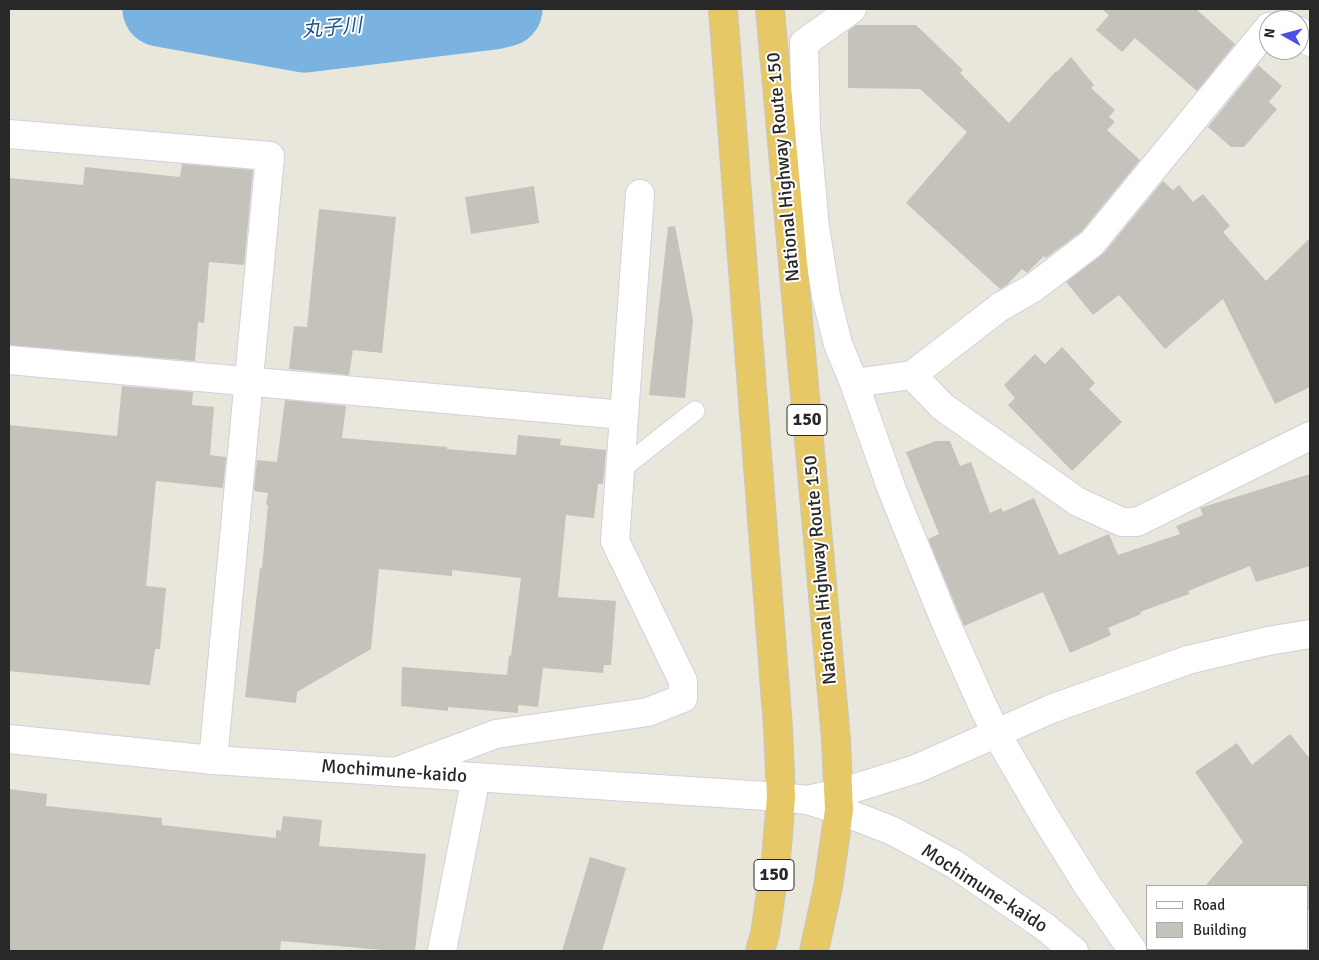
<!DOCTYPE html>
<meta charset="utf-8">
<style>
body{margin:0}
#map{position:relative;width:1319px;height:960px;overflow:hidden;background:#e9e6db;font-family:Signika,sans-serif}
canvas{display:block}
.frame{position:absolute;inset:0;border:10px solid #282828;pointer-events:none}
.legend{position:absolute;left:1146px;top:885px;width:162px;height:65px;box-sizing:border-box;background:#fff;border:1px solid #a9a9a9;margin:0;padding:6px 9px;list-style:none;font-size:15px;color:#282828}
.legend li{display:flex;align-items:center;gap:10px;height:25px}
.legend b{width:25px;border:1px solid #a9a9a9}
.north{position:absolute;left:1259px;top:10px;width:50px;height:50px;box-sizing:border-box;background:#fff;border:1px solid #a9a9a9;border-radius:50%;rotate:277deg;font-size:14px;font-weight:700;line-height:20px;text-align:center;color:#282828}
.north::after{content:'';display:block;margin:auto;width:18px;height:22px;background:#4d4ee4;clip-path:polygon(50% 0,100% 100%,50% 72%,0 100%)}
</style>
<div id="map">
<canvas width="1319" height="960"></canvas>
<div class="frame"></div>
<ul class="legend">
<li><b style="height:6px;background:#fff"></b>Road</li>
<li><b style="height:14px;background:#c4c2bb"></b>Building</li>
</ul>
<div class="north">N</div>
</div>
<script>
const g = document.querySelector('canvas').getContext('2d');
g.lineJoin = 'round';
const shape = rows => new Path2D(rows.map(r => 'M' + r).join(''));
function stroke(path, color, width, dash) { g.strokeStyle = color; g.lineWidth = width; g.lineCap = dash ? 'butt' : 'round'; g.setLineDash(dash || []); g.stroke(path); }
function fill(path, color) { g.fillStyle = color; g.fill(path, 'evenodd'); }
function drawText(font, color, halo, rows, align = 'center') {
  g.font = font + ' Signika,"Noto Sans JP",sans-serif'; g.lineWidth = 4; g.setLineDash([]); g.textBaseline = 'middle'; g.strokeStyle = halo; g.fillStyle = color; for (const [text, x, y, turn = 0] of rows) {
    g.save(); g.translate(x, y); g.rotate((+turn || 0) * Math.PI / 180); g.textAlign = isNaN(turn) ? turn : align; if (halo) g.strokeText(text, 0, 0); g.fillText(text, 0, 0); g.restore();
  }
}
const river = shape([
 [160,9,305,35,493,12,505,9]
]);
const building = shape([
 [1102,9,1196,9,1235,44,1197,91,1135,38,1122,52,1096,30,1109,15],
 [856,25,916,25,963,70,960,73,1009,123,1056,71,1057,72,1071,57,1094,85,1091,88,1115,110,1109,117,1115,122,1107,130,1140,160,1081,232,1046,258,1044,256,1027,273,1022,269,1007,285,1000,289,906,203,967,132,920,89,848,88,848,31],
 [1258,65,1282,86,1269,102,1277,109,1244,147,1231,147,1208,127],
 [182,164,253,170,244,265,209,262,204,323,198,322,195,361,9,345,9,178,83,185,85,167,180,177],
 [1163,181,1173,190,1179,185,1193,202,1203,194,1230,226,1223,232,1266,281,1310,238,1310,387,1275,404,1223,299,1165,349,1119,295,1093,315,1066,282,1104,253],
 [534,186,539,223,471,234,465,197],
 [319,209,396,217,382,353,353,350,349,375,289,369,294,326,307,327],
 [675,226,693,320,685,398,649,395,668,227],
 [1062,347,1095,383,1089,389,1122,422,1072,471,1008,405,1015,398,1004,385,1035,354,1045,364],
 [122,386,193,392,192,405,214,407,210,455,226,457,223,488,156,481,146,586,166,588,160,649,155,649,150,685,9,671,9,425,117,436],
 [285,400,346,406,342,438,447,447,447,449,516,455,518,435,561,439,560,445,606,450,603,484,598,484,594,518,566,515,558,597,616,601,611,665,604,665,603,673,543,668,538,707,518,705,518,713,448,707,448,711,401,706,402,667,507,675,509,655,511,656,521,578,452,570,452,576,379,569,371,649,297,692,296,703,245,697,260,568,262,568,268,505,266,505,268,493,254,491,257,460,277,462],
 [936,441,950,441,960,466,971,462,990,513,1001,508,1003,512,1034,498,1059,555,1109,534,1118,555,1180,534,1176,526,1203,515,1200,508,1310,474,1310,566,1256,582,1250,566,1188,591,1189,594,1140,612,1141,614,1108,628,1111,635,1070,653,1043,592,964,626,928,539,939,534,906,452],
 [1290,734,1310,759,1310,912,1308,909,1308,886,1205,886,1243,842,1195,772,1237,743,1252,765],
 [9,789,47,794,46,806,162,818,162,825,276,838,276,830,281,831,283,816,322,820,319,846,426,854,415,951,394,951,281,941,280,951,9,951],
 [590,857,626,868,607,934,602,951,562,951]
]);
const service = shape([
 [620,470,695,411]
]);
const minor = shape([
 [852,9,804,43,806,129,815,227,826,296,838,344,854,383],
 [1269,27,1092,243,1033,288,1000,307,912,375,943,407,1078,502,1122,522,1137,522,1310,436],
 [1299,31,1310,42],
 [9,134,270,156,213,760],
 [9,360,624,415],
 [912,375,854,383,892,490,945,621,981,702,996,733,1045,817,1088,886,1133,951],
 [395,772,496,734,648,712,683,698,683,681,615,541,640,194],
 [442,951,476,777]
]);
const tertiary = shape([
 [9,739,213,760,781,797,807,800,839,793,916,769,1051,709,1188,660,1268,641,1310,634]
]);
const secondary = shape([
 [807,800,839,810,893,831,954,864,1045,927,1074,951]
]);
const trunk = shape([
 [723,9,778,728,781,797,776,859,765,934,760,951],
 [770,9,836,739,839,810,828,887,814,951]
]);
const shields = [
 [807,420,40],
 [774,875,40]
];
const shieldNames = [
 ["150",807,420],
 ["150",774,875]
];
const streetNames = [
 ["National Highway Route 150",784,167,-95],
 ["National Highway Route 150",821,570,-95],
 ["Mochimune-kaido",394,772,4],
 ["Mochimune-kaido",984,889,33]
];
const waterNames = [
 ["丸子川",332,29,-5]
];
stroke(river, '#7ab2e0', 75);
fill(building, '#c4c2bb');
stroke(service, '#d1d1df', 21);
stroke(minor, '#d1d1df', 30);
stroke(tertiary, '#d1d1df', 30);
stroke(secondary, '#d1d1df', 30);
stroke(trunk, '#c7c7c7', 30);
stroke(service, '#fff', 19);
stroke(minor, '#fff', 28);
stroke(tertiary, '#fff', 28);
stroke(secondary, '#fff', 28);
stroke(trunk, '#e6c867', 28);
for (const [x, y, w] of shields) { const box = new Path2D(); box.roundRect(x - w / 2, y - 15.5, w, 31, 4); g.fillStyle = '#fff'; g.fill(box); stroke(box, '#282828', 1); }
drawText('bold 18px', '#282828', null, shieldNames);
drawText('19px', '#282828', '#fff', streetNames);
drawText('italic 20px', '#1c5088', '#fff', waterNames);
</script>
